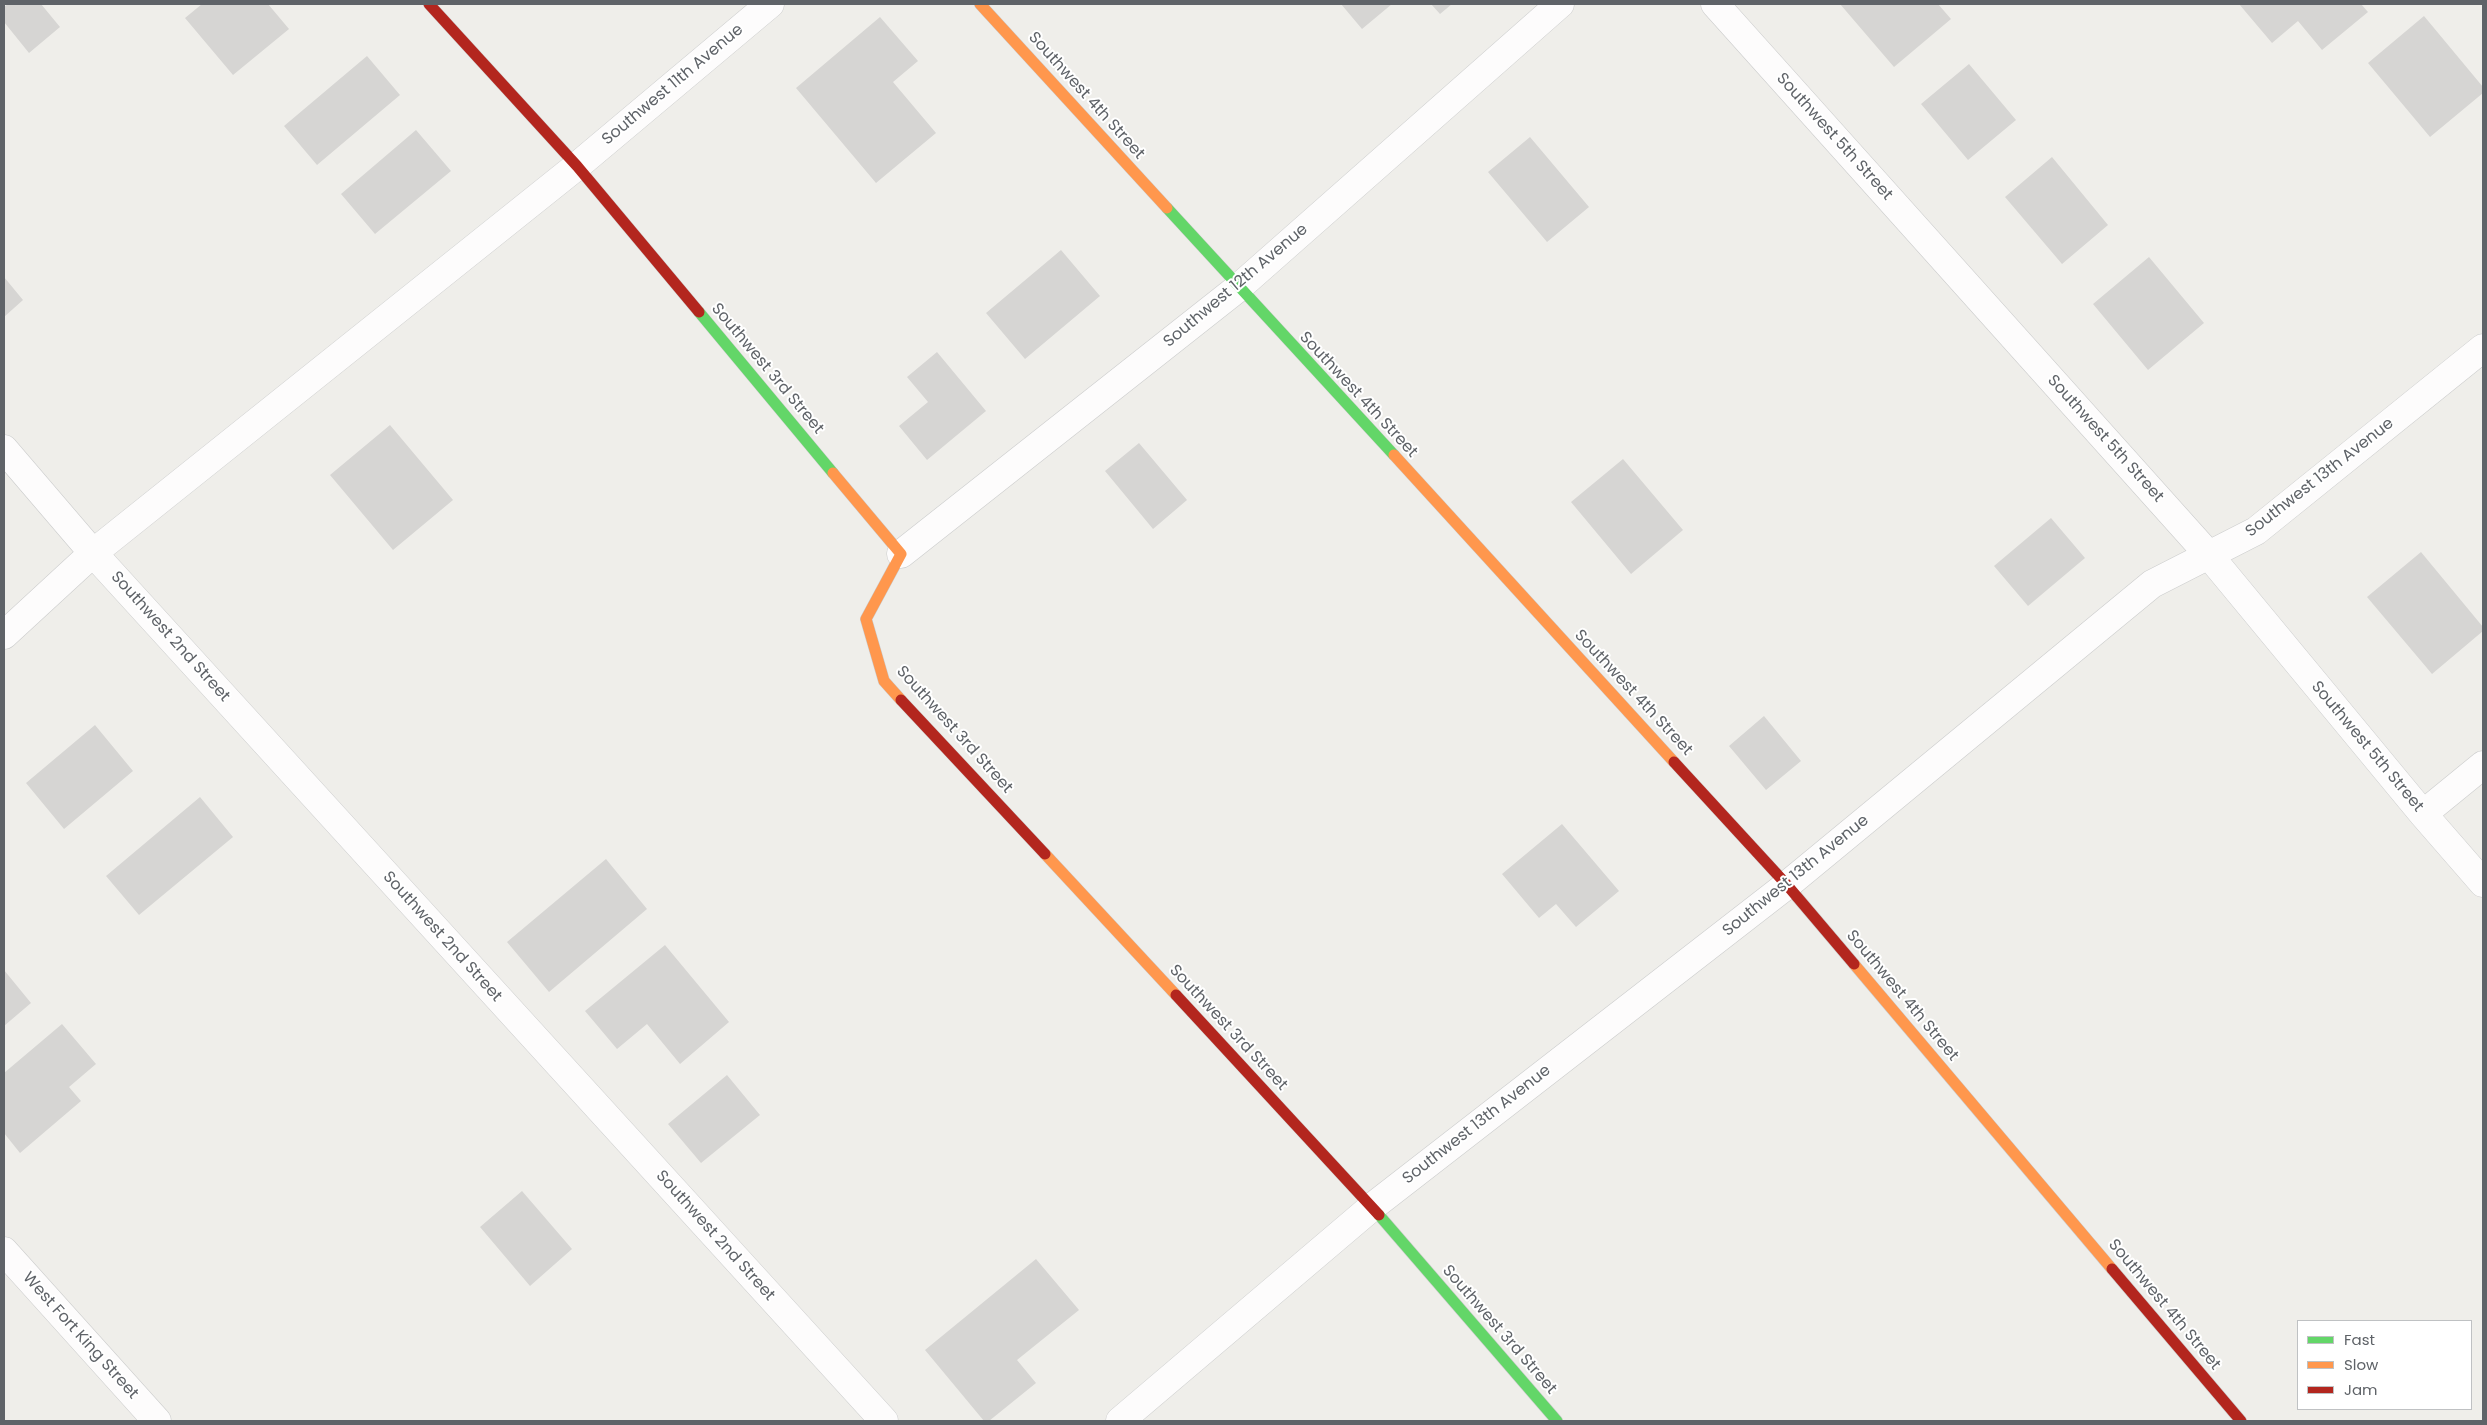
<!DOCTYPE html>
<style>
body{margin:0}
#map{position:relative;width:2487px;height:1425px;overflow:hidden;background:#efeeea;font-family:Poppins,sans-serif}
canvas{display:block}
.frame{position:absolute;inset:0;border:5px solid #5f6368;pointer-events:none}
.legend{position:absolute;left:2297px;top:1320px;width:175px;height:90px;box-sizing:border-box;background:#fff;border:1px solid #bfc1c3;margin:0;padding:6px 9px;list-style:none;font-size:15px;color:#5f6368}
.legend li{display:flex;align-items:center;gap:10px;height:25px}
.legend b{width:25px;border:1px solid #bfc1c3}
</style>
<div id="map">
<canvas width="2487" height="1425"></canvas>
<div class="frame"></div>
<ul class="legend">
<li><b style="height:6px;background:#63d668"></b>Fast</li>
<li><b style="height:6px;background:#ff974d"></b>Slow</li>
<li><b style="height:6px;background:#b3261e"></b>Jam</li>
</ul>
</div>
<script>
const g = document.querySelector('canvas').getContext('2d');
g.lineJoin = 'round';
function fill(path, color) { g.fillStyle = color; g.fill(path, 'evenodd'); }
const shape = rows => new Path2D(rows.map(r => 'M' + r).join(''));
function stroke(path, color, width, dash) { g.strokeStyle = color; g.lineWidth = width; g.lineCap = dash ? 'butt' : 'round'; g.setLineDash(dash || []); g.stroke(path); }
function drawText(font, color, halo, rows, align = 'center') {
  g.font = font + ' Poppins,sans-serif'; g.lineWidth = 4; g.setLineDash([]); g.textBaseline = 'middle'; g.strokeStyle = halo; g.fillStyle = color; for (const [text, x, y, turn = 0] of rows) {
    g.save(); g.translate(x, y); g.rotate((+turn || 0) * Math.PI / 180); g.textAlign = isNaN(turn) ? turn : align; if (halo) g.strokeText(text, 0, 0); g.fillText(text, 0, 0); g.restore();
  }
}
const building = shape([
 [8,4,41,4,60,27,29,53,4,22,4,7],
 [202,4,268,4,289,29,233,75,185,18],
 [1341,4,1392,4,1362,29],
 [1431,4,1452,4,1440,14],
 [1840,4,1938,4,1951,19,1894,67],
 [2239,4,2361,4,2368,12,2322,50,2298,21,2272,43],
 [2424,16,2483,87,2483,93,2430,137,2368,63],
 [880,17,918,61,893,82,936,133,876,183,796,88],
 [367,56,400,95,317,165,284,126],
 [1969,64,2016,120,1968,160,1921,104],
 [416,130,451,171,375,234,341,194],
 [1530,137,1589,207,1547,242,1488,172],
 [2052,157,2108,225,2062,264,2005,197],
 [1061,250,1100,296,1025,359,986,313],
 [2149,257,2204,323,2148,370,2093,304],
 [4,277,23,300,4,317],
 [937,352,986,411,927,460,899,426,928,402,907,377],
 [390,425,453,500,393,550,330,475],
 [1139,443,1187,500,1153,529,1105,471],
 [1623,459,1683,530,1631,574,1571,502],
 [2051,518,2085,558,2028,606,1994,566],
 [2421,552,2483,627,2483,631,2432,674,2367,597],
 [1764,716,1801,761,1766,790,1729,746],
 [95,725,133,771,64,829,26,783],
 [200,797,233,837,139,915,106,876],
 [1562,824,1619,891,1576,927,1556,904,1539,918,1502,874],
 [606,859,647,909,549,992,507,942],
 [665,945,729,1022,680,1064,647,1024,617,1049,585,1011],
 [4,970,31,1003,4,1026],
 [62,1024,96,1064,69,1087,81,1101,20,1153,4,1133,4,1073],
 [727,1075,760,1115,701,1163,668,1124],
 [522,1191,572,1249,530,1286,480,1227],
 [1036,1259,1079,1310,1017,1360,1036,1383,989,1421,984,1421,925,1350]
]);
const street = shape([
 [1715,4,2208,554,2423,814,2483,883],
 [4,449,93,553,884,1421],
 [901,554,1238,288,1560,4],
 [4,635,93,553,577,166,770,4],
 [2423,814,2483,765],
 [4,1251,157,1421],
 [1120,1421,1372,1207,1787,885,2152,584,2256,531,2483,348]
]);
const fast = shape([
 [1167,208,1394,455],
 [699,312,833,473],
 [1379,1215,1557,1421]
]);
const slow = shape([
 [980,4,1167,208],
 [1394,455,1674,762],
 [833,473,901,554,866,619,884,681,901,700],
 [1045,854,1176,995],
 [1854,964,2112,1269]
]);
const jam = shape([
 [429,4,577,166,699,312],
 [901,700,1045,854],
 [1674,762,1787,885,1854,964],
 [1176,995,1379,1215],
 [2112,1269,2241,1421]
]);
const streetNames = [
 ["Southwest 11th Avenue",673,85,-40],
 ["Southwest 4th Street",1086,96,48],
 ["Southwest 5th Street",1834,137,48],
 ["Southwest 12th Avenue",1236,286,-40],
 ["Southwest 3rd Street",767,369,50],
 ["Southwest 4th Street",1358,395,47],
 ["Southwest 5th Street",2105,439,48],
 ["Southwest 13th Avenue",2320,478,-38],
 ["Southwest 2nd Street",170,637,48],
 ["Southwest 4th Street",1633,693,47],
 ["Southwest 3rd Street",954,730,48],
 ["Southwest 5th Street",2367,747,50],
 ["Southwest 13th Avenue",1796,876,-39],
 ["Southwest 2nd Street",442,937,48],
 ["Southwest 4th Street",1902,996,50],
 ["Southwest 3rd Street",1228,1028,47],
 ["Southwest 13th Avenue",1477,1125,-38],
 ["Southwest 2nd Street",715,1236,48],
 ["Southwest 4th Street",2164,1305,50],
 ["Southwest 3rd Street",1499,1330,49],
 ["West Fort King Street",80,1336,48]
];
fill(building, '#d6d5d3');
stroke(street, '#cbcccc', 29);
stroke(fast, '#cacacb', 12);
stroke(slow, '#cacacb', 12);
stroke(jam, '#cacacb', 12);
stroke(street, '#fdfcfc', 28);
stroke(fast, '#63d668', 11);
stroke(slow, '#ff974d', 11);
stroke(jam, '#b3261e', 11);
drawText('16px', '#5f6368', '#fff', streetNames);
</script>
